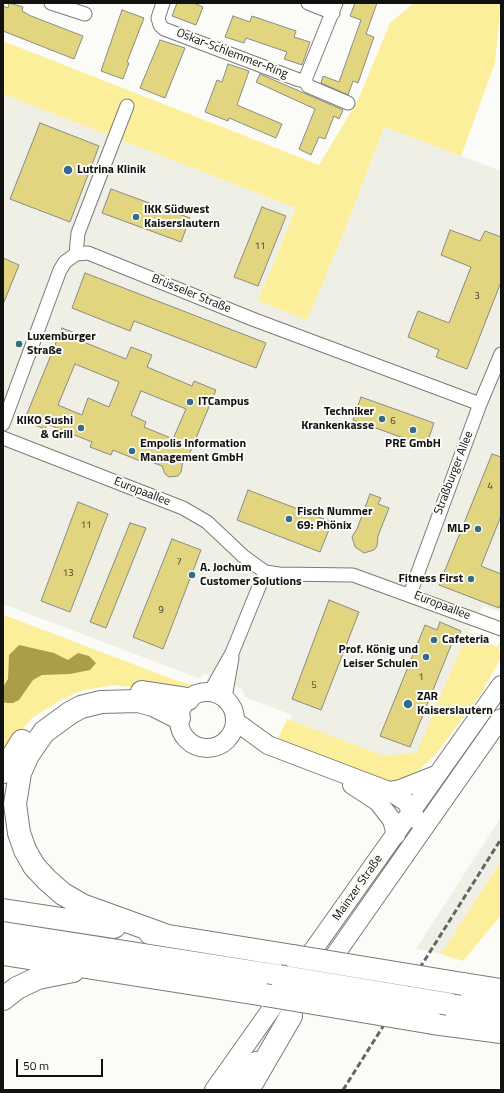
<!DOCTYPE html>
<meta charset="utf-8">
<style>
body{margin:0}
#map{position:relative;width:504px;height:1093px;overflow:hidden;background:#fbfbf7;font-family:"Titillium Web",sans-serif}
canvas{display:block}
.frame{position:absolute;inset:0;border:4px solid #111110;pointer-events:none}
.scale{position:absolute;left:16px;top:1059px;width:87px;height:18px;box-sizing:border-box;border:2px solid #111110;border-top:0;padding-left:5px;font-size:12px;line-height:14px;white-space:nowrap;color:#111110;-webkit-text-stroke:3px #fbfbf7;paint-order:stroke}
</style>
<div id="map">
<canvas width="504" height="1093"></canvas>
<div class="frame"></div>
<div class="scale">50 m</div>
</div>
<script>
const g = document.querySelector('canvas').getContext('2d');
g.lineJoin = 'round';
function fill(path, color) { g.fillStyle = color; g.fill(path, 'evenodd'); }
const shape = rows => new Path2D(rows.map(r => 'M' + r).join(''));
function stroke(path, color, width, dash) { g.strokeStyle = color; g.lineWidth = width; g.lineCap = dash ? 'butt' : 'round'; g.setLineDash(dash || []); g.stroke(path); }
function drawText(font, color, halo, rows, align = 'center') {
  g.font = font + ' "Titillium Web",sans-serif'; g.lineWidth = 4; g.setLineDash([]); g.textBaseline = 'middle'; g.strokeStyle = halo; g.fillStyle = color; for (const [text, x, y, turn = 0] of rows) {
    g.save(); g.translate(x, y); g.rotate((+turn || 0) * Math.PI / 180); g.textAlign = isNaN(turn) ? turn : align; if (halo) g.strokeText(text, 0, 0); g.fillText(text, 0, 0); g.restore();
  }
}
const built = shape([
 [3,94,296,208,258,301,307,319,346,227,384,127,501,171,501,612,483,606,468,632,418,752,384,756,357,746,290,720,292,715,245,697,242,689,205,674,198,678,3,604],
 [501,817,501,861,441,954,416,949]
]);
const green = shape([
 [414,3,501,3,495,63,461,156,384,127,346,227,307,320,258,301,296,208,3,94,3,41,319,165,358,100,390,23],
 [4,615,175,680,192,685,171,692,113,685,80,691,59,701,32,718,11,744,3,757],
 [468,632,497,647,501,641,499,650,501,658,479,697,435,755,419,770,398,782,371,778,277,740,287,719,384,756,417,752],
 [501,861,501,915,463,961,441,954]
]);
const water = shape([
 [19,645,54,653,68,660,78,653,89,656,96,663,90,670,70,674,42,675,33,680,19,700,13,703,6,703,3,701,3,687,8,679,9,655]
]);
const building = shape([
 [9,3,23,7,22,11,31,16,83,36,74,59,3,31,3,6,8,8,9,3],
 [177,3,194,3,203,7,196,25,172,16,177,3],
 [355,3,377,3,366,34,374,37,358,83,353,81,348,95,321,83,323,76,339,82,361,20,350,16,355,3],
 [122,10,144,18,127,62,129,63,123,79,101,71,122,10],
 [233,16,250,22,252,16,296,31,294,37,310,42,302,65,284,59,287,52,246,38,244,43,225,37,233,16],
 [160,40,185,48,165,98,140,88,160,40],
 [228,64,249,71,237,105,282,124,276,138,229,118,228,121,205,112,217,80,222,82,228,64],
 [260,74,343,110,339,119,334,116,325,139,319,137,311,155,299,149,315,109,256,82,260,74],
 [40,123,99,146,70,222,10,199,40,123],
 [111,189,190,218,181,242,102,213,111,189],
 [262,207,286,216,258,286,234,277,262,207],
 [450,230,480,241,485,231,501,237,501,282,467,369,436,357,439,350,408,337,418,311,449,323,471,267,441,255,450,230],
 [3,258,19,265,4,302,3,302,3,258],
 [85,273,266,343,256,368,134,321,130,331,72,308,85,273],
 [62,328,83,336,81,341,126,359,131,347,152,355,147,367,192,386,194,381,216,390,186,462,183,461,181,472,178,476,169,477,165,474,162,466,141,458,140,461,113,450,111,455,90,447,92,442,47,424,45,429,24,421,62,328],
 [75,364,119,382,109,407,88,398,82,415,58,405,75,364],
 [141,391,186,409,173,439,144,427,146,422,131,415,141,391],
 [361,397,434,423,426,446,353,420,361,397],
 [492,454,501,457,501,516,481,566,501,574,501,603,499,608,439,585,492,454],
 [248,490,332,522,320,552,237,520,248,490],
 [370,494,381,498,378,504,389,508,378,536,377,546,374,550,364,553,355,547,352,537,357,529,370,494],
 [78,502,108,514,70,612,41,601,78,502],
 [130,523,146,528,106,628,90,622,130,523],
 [172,539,201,550,163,649,133,637,172,539],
 [329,600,359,612,321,710,292,699,329,600],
 [440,622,461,631,457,640,454,638,410,747,380,736,425,625,437,630,440,622]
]);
const street = shape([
 [51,3,85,14],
 [163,3,158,18,160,25,164,29,299,80,305,80,336,3],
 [308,3,333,13],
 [305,80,308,86,348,103],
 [76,254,78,233,127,106],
 [3,424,60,270,65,262,76,254,88,253,255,320,480,404],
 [3,438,183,508,207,522,243,556,265,572,279,574,353,575,501,629],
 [410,594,480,404,501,354],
 [210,692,232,653,265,572],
 [225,698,232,658]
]);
const secondary = shape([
 '179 720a28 28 0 1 1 56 0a28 28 0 1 1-56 0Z',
 [235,721,268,745,389,791,406,802,417,820],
 [352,785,378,802,392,820,396,835],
 [389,791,400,789,438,774],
 [323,972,501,718],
 [214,1090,501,685],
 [233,1090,256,1061]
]);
const highway = shape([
 [142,692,188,699],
 [3,772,22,741],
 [3,910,114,927],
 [3,933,279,976],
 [150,933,293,956],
 [165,935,82,905,63,894,47,880,34,866,25,850,19,833,15,804,20,773,28,755,44,732,70,713,81,707,101,702,138,701,153,705,179,718],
 [3,954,265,995],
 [463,984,501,990],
 [3,999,17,988,38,978,73,971],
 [448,1004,501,1012],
 [433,1023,501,1032],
 [248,1090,291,1016]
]);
const rail = shape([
 [343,1090,501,839]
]);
const highwayBridge = shape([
 [293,956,463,984],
 [279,976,448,1004],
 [265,995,433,1023]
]);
const markers = [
 [68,170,5,"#346b86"],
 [136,217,4,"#346b86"],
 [19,344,4,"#346b86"],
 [190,402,4,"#346b86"],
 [382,419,4,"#346b86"],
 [81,428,4,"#346b86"],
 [413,430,4,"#346b86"],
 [132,451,4,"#346b86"],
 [289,519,4,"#346b86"],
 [478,529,4,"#346b86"],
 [192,575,4,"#346b86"],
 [471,579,4,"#346b86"],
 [434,640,4,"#346b86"],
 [426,657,4,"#346b86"],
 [408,704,5,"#346b86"]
];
const numberNames = [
 ["11",260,247],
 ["3",477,297],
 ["6",393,422],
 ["4",490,487],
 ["11",86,526],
 ["7",179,563],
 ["13",68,574],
 ["9",161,611],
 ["1",421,678],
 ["5",314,686]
];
const streetNames = [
 ["Oskar-Schlemmer-Ring",232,54,21],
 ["Brüsseler Straße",191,294,22],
 ["Straßburger Allee",454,473,-69],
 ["Europaallee",142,492,21],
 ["Europaallee",442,606,21],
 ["Mainzer Straße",358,888,-55]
];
const poiNames = [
 ["Lutrina Klinik",77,170],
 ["IKK Südwest",144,210],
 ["Kaiserslautern",144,224],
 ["Luxemburger",27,337],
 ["Straße",27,351],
 ["ITCampus",198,402],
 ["Techniker",374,412,"right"],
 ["Krankenkasse",374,426,"right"],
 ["KIKO Sushi",73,421,"right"],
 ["& Grill",73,435,"right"],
 ["Empolis Information",140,444],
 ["Management GmbH",140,458],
 ["PRE GmbH",413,444,"center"],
 ["Fisch Nummer",297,512],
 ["69: Phönix",297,526],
 ["MLP",470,529,"right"],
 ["A. Jochum",200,568],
 ["Customer Solutions",200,582],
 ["Fitness First",463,579,"right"],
 ["Cafeteria",442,640],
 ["Prof. König und",418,650,"right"],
 ["Leiser Schulen",418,664,"right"],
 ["ZAR",417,697],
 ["Kaiserslautern",417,711]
];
fill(built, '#f0efe5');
fill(green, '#fcef9c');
fill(water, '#ab9e4a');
fill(building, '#e1d580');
stroke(building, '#8b8b87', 1);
stroke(street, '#7b7b78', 15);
stroke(secondary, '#7b7b78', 20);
stroke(highway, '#7b7b78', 24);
stroke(street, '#fff', 13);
stroke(secondary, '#fff', 18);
stroke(highway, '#fff', 22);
stroke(rail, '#656563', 3, [6, 3]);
stroke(highwayBridge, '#7b7b78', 24, []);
stroke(highwayBridge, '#fff', 22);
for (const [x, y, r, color] of markers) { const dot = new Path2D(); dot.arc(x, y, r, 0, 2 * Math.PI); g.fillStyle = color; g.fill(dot); stroke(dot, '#fbfbf7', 1.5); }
drawText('10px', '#45422c', null, numberNames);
drawText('12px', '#111110', '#fbfbf7', streetNames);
drawText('bold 12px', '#111110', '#fbfbf7', poiNames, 'left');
</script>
